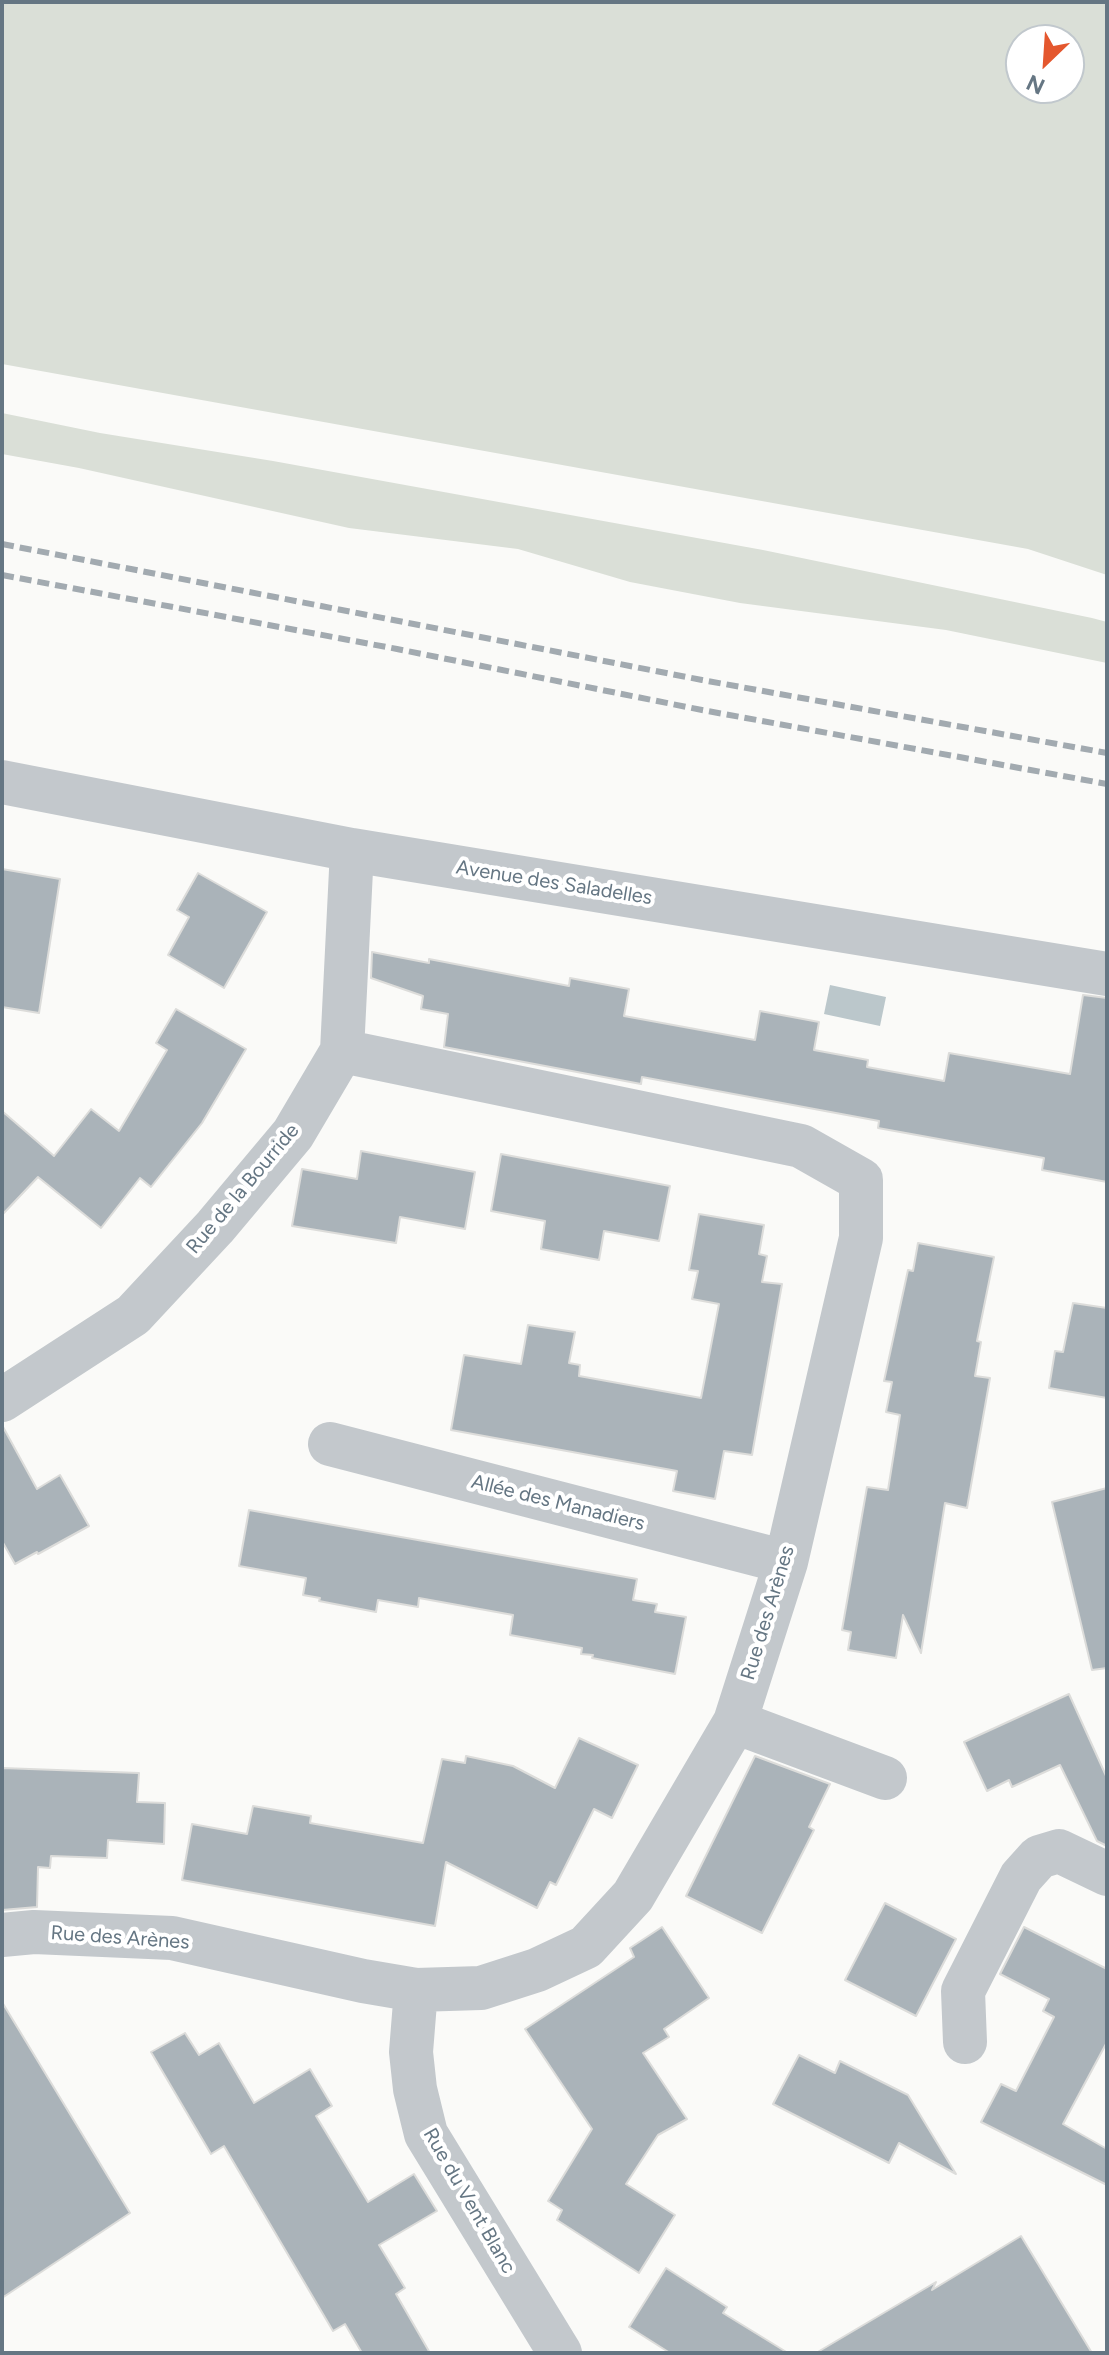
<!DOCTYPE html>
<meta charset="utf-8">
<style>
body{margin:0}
#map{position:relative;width:1109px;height:2355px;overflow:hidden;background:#fafaf8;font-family:Figtree,sans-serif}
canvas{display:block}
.frame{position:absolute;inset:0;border:4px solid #657683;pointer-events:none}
.north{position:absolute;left:1005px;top:24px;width:80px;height:80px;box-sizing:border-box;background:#fff;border:2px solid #c1c8cd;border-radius:50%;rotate:205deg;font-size:22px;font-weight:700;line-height:32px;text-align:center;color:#657683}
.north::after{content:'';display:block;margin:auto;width:28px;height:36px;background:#e4572e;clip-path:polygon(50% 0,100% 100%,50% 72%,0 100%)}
</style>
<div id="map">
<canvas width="1109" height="2355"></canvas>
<div class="frame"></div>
<div class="north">N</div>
</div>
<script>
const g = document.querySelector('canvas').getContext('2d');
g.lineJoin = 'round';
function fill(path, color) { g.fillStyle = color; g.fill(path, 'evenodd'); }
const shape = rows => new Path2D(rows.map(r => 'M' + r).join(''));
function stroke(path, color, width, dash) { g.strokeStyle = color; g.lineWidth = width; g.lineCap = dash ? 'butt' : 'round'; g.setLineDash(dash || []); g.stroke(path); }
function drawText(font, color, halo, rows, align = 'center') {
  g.font = font + ' Figtree,sans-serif'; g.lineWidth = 8; g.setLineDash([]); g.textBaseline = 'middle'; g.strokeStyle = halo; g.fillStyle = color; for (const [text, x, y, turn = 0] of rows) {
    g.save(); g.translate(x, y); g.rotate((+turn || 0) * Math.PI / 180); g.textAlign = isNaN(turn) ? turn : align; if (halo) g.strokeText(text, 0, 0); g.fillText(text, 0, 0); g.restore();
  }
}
const green = shape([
 [2,2,1107,2,1107,575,1028,549,2,364],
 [1021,40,1069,40,1069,88,1021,88],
 [2,413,100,433,273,461,763,550,1092,618,1107,622,1107,663,946,630,740,603,630,582,518,549,349,528,79,468,2,454]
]);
const water = shape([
 [830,985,886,997,880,1026,824,1014]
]);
const building = shape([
 [2,869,60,879,39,1013,2,1007,2,869],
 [198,873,267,912,224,988,168,955,189,917,177,910,198,873],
 [372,952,429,963,429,959,569,986,570,978,629,989,624,1016,755,1040,760,1011,819,1022,814,1050,868,1060,867,1067,944,1081,949,1053,1070,1074,1083,995,1107,998,1107,1182,1042,1170,1044,1158,878,1128,879,1121,642,1077,641,1084,444,1047,448,1014,421,1009,423,996,371,978,372,952],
 [176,1009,246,1049,202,1123,151,1187,140,1178,101,1228,38,1177,2,1215,2,1111,54,1156,91,1109,119,1131,167,1050,156,1043,176,1009],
 [361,1151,475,1172,465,1229,400,1217,396,1243,292,1226,302,1169,357,1179,361,1151],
 [501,1154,670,1186,659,1241,604,1231,599,1260,541,1249,545,1221,491,1211,501,1154],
 [699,1214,764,1225,759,1254,767,1256,762,1282,782,1284,752,1455,724,1451,715,1499,673,1491,677,1471,451,1430,464,1355,521,1364,528,1325,575,1332,569,1363,580,1365,579,1376,701,1398,719,1304,692,1299,698,1271,689,1270,699,1214],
 [918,1243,994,1257,977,1341,981,1342,975,1376,990,1378,967,1508,945,1503,921,1653,903,1615,896,1658,848,1650,851,1632,842,1630,867,1487,888,1490,900,1415,886,1412,892,1382,884,1381,908,1270,913,1271,918,1243],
 [1073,1303,1107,1308,1107,1398,1049,1388,1055,1351,1063,1352,1073,1303],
 [2,1425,37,1489,60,1475,89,1526,38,1554,37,1552,15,1564,2,1541,2,1425],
 [1107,1488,1107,1668,1092,1670,1052,1502,1107,1488],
 [249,1510,637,1579,633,1600,657,1604,655,1612,686,1617,675,1674,592,1658,593,1655,581,1654,582,1648,510,1635,513,1615,419,1598,418,1607,378,1600,376,1612,319,1601,320,1598,303,1595,306,1578,239,1566,249,1510],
 [1069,1694,1107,1778,1107,1846,1097,1841,1060,1765,1012,1787,1009,1780,987,1791,964,1742,1069,1694],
 [579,1738,638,1765,612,1818,594,1809,556,1885,550,1882,537,1908,446,1862,435,1926,182,1880,192,1824,247,1834,253,1806,311,1816,310,1823,423,1843,442,1759,465,1763,466,1756,513,1766,555,1788,579,1738],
 [755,1756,830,1784,809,1827,814,1830,762,1933,686,1896,755,1756],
 [2,1768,139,1773,137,1802,165,1803,164,1844,108,1840,107,1858,51,1856,50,1868,38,1867,37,1907,2,1910,2,1768],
 [885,1903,956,1939,916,2016,845,1980,885,1903],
 [662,1927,709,1998,664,2029,669,2037,643,2053,687,2119,658,2135,626,2184,675,2215,639,2273,557,2220,562,2210,548,2201,592,2129,525,2029,634,1957,630,1948,662,1927],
 [1024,1927,1107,1969,1107,2042,1063,2124,1107,2149,1107,2185,981,2122,1001,2084,1016,2091,1054,2017,1043,2011,1049,1999,1000,1974,1024,1927],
 [2,2002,130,2213,2,2298,2,2002],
 [185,2033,199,2055,219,2043,254,2103,310,2069,332,2106,316,2116,368,2202,414,2174,437,2211,379,2245,405,2288,396,2294,430,2353,362,2353,345,2324,333,2331,224,2146,211,2154,151,2052,185,2033],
 [799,2055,835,2073,840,2061,908,2095,956,2174,899,2143,889,2163,773,2104,799,2055],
 [1021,2236,1092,2353,816,2353,936,2282,932,2290,1021,2236],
 [666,2268,727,2307,723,2313,788,2353,670,2353,629,2327,666,2268]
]);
const minor = shape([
 [2,782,352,850,1107,974],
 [2,1400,133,1315,215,1227,293,1134,342,1051,352,850],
 [330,1444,786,1562],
 [735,1722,885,1778],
 [2,1935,34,1932,172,1938,363,1981,416,1990,481,1988,537,1970,586,1947,633,1896,735,1722,786,1562,861,1238,861,1180,801,1146,342,1051],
 [416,1990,411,2052,415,2089,426,2134,560,2353],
 [965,2042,963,1991,1021,1877,1039,1857,1059,1851,1107,1874]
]);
const rail = shape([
 [2,544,702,680,1107,753],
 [2,575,397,649,702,710,1107,784]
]);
const streetNames = [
 ["Avenue des Saladelles",554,883,9],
 ["Rue de la Bourride",243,1189,-50],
 ["Allée des Manadiers",558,1503,14],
 ["Rue des Arènes",768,1613,-73],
 ["Rue des Arènes",120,1938,4],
 ["Rue du Vent Blanc",469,2201,60]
];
fill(green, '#dadfd7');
fill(water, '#bbc7cb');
fill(building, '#aab3b9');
stroke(building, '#dcdcda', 2);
stroke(minor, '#c3c8cc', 44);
stroke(rail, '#a2aab0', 6, [12, 6]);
drawText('20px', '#657683', '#fff', streetNames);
</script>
